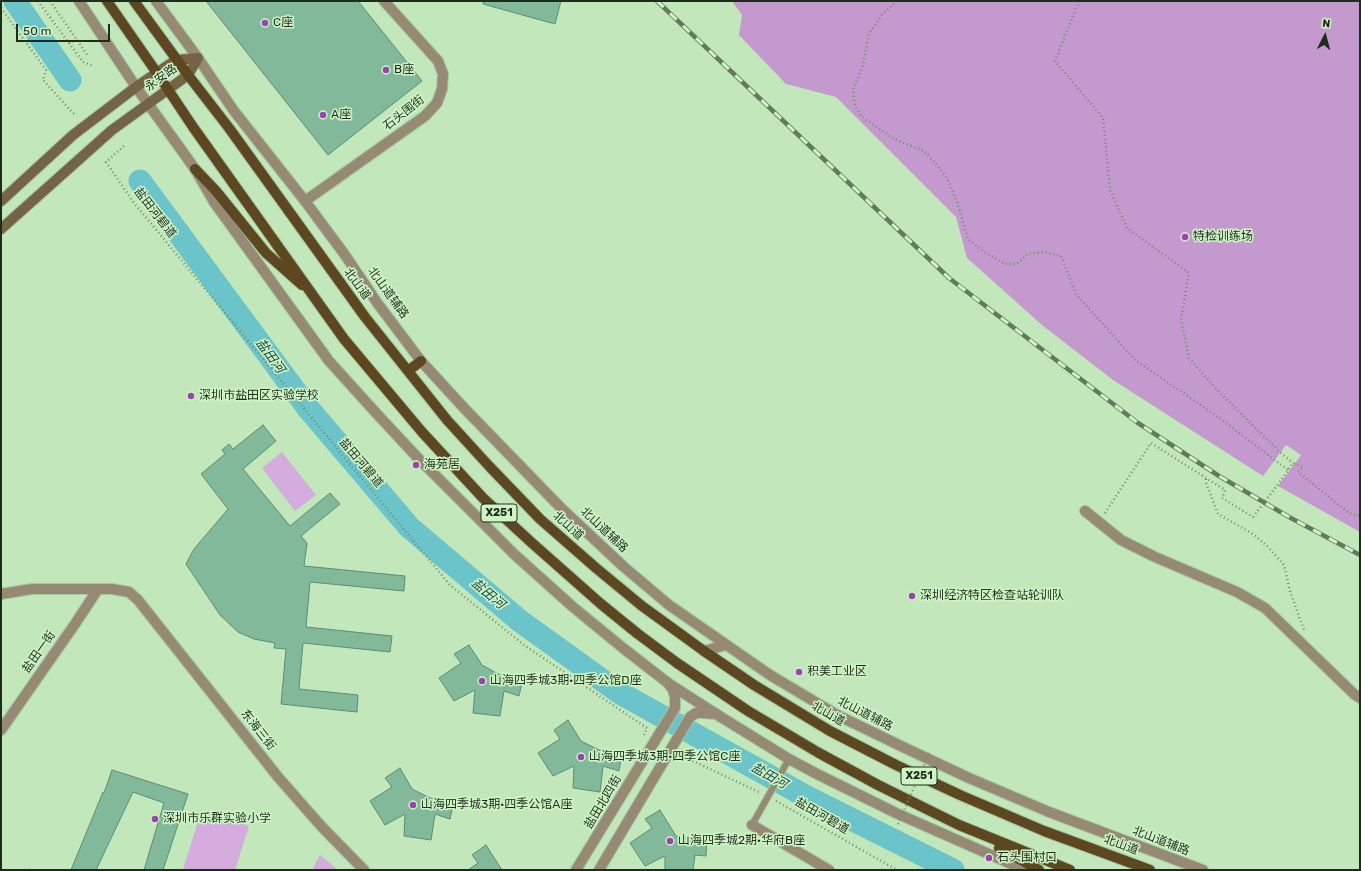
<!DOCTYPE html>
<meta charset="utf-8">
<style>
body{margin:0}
#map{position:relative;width:1361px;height:871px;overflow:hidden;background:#c2e7ba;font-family:Rubik,sans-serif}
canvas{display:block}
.frame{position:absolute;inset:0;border:2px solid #1e2c1b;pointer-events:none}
.north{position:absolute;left:1305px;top:16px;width:40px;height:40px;-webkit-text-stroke:3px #cff5c7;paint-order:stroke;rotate:6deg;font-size:11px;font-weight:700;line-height:16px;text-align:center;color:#1e2c1b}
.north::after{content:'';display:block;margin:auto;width:14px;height:18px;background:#1e2c1b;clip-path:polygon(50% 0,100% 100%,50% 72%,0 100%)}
.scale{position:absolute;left:16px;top:24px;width:94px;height:18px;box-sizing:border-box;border:2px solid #1e2c1b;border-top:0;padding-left:5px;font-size:12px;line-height:14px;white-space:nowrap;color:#1e2c1b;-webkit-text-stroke:3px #cff5c7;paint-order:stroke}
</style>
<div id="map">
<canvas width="1361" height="871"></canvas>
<div class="frame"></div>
<div class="north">N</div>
<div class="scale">50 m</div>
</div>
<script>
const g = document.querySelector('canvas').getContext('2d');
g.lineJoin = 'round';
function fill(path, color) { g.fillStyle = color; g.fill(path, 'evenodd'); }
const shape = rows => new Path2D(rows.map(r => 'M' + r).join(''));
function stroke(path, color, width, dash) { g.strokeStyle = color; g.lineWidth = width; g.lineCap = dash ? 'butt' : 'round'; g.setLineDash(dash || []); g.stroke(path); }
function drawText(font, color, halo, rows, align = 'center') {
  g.font = font + ' Rubik,"Noto Sans SC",sans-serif'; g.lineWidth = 3; g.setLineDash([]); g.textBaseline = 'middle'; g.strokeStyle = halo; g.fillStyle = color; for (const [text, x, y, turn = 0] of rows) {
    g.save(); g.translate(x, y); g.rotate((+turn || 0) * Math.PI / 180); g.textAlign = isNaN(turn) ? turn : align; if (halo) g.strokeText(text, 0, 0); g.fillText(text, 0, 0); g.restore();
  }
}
const green = shape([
 [282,452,316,495,295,511,262,468],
 [201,811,249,826,235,870,183,870],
 [320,855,338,870,312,870]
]);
const forest = shape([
 [732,1,1360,1,1360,532,1278,486,1301,455,1286,445,1263,476,1113,380,1042,325,967,258,956,217,836,97,786,84,739,35,742,15]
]);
const river = shape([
 [15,1,70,80],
 [140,181,307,407,409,527,520,621,620,693,807,797,953,870]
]);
const building = shape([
 [206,1,358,1,422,81,328,155,206,1],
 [483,1,561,1,555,24,483,4,483,1],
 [263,425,276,441,243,469,290,526,330,493,340,504,301,536,307,543,304,566,405,576,404,591,310,582,306,627,392,636,390,652,303,643,299,689,358,695,357,712,281,704,286,649,274,648,275,643,254,639,238,632,220,615,186,564,194,549,228,509,201,474,225,454,222,450,229,444,233,449,263,425],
 [469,645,482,665,500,675,523,678,519,696,504,691,500,716,473,713,475,690,454,701,439,678,461,663,454,654,469,645],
 [568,720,581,741,599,750,622,753,619,771,603,766,600,792,573,788,574,766,553,776,538,753,560,739,554,730,568,720],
 [400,768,412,789,430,798,454,801,450,819,435,814,431,840,404,836,405,814,385,825,370,801,392,787,385,778,400,768],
 [112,770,188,794,163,870,144,870,164,803,133,792,96,870,71,870,103,792,104,793,112,770],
 [660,810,676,836,707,839,706,856,695,855,693,870,665,870,665,856,645,866,630,843,652,828,645,819,660,810],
 [486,845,502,870,468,870,478,863,472,855,486,845]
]);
const path = shape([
 [38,1,83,62,94,66],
 [50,1,88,56],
 [897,1,882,15,869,34,863,65,853,90,855,106,861,116,894,139,924,151,935,163,947,178,957,202,968,239,983,251,1005,264,1017,264,1028,254,1045,252,1061,256,1076,294,1134,359,1218,417,1288,470],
 [1079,1,1055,61,1103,118,1110,190,1127,228,1189,273,1181,320,1189,358,1218,391,1279,451,1293,463],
 [1,8,46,70,43,80,74,114],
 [69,43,77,40],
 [124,146,106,162,134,203,450,585,524,645,647,728,644,735],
 [1206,479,1206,483,1218,514,1253,534,1267,546,1284,565,1290,591,1304,630],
 [1282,479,1293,463,1303,467,1298,472,1349,513,1360,516],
 [1105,513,1151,443,1225,490,1222,498,1253,517],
 [678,754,761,793],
 [776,801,897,870],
 [29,870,30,870]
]);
const service = shape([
 [752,825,789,759]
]);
const minor = shape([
 [305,201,425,116,437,103,442,89,443,74,438,61,384,1],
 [1085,511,1121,540,1155,557,1237,592,1265,608,1354,694,1360,698],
 [1,594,32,589,112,589,129,592,138,600,278,777,322,827,364,870],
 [704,651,726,645],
 [1,730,75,624,98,589],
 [752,825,829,870],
 [576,870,675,708,675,697,673,690,668,683],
 [599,870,690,717,696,713,702,713,716,714]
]);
const tertiary = shape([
 [79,1,136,87,195,169,214,202,329,361,377,414,417,457,514,554,573,607,623,648,668,683,716,714,789,759,817,774,896,813,1025,870],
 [156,1,198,58,234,111,305,201,345,255,378,304,421,361,464,408,562,509,624,567,669,605,770,675,837,715,903,747,969,778,1049,812,1203,870]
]);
const secondary = shape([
 [1,201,73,135,136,87,176,60,198,58],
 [1,229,112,130,188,75,198,58]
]);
const primary = shape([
 [107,1,157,73,193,127,344,339,422,432,483,498,532,543,601,604,638,634,677,663,748,711,819,753,878,785,959,825,1070,870],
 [134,1,188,75,229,128,365,317,447,420,489,466,540,519,596,568,642,606,704,651,754,685,830,731,896,765,960,795,1044,831,1150,870],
 [195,169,216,191,266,253,302,285],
 [408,371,421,361],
 [999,848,1039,870]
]);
const rail = shape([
 [657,1,949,278,1138,423,1219,476,1289,517,1360,555]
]);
const pathBridge = shape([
 [1253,517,1282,479],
 [898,824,930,751]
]);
const markers = [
 [265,23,4,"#9c43af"],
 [386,70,4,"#9c43af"],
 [323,115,4,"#9c43af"],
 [1185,237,4,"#9c43af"],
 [191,396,4,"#9c43af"],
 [416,465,4,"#9c43af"],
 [912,596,4,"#9c43af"],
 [799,672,4,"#9c43af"],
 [482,681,4,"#9c43af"],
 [581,757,4,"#9c43af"],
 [413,805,4,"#9c43af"],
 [155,819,4,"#9c43af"],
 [670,841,4,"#9c43af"],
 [989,858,4,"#9c43af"]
];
const shields = [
 [499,513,36],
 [919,776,36]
];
const shieldNames = [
 ["X251",499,513],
 ["X251",919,776]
];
const poiNames = [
 ["C座",273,23],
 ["B座",394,70],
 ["A座",331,115],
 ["特检训练场",1193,237],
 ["深圳市盐田区实验学校",199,396],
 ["海苑居",424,465],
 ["深圳经济特区检查站轮训队",920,596],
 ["积美工业区",807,672],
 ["山海四季城3期·四季公馆D座",490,681],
 ["山海四季城3期·四季公馆C座",589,757],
 ["山海四季城3期·四季公馆A座",421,805],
 ["深圳市乐群实验小学",163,819],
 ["山海四季城2期·华府B座",678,841],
 ["石头围村口",997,858]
];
const streetNames = [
 ["永安路",161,78,-36],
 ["石头围街",404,113,-38],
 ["盐田河碧道",155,213,52],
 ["北山道",357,284,53],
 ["北山道辅路",388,293,54],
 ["盐田河碧道",361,463,50],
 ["北山道",568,526,42],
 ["北山道辅路",604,530,43],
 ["盐田一街",39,652,-55],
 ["北山道",828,714,30],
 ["北山道辅路",865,714,27],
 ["东海三街",258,730,52],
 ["盐田北四街",603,802,-59],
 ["盐田河碧道",822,816,30],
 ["北山道辅路",1161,841,21],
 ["北山道",1121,845,20]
];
const waterNames = [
 ["盐田河",270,356,54],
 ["盐田河",488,594,40],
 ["盐田河",769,776,29]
];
fill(green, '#d5acde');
fill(forest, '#c49ace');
stroke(river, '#6bc4c9', 23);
fill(building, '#82b99b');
stroke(building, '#598e72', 1);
stroke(service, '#a4c59d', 8);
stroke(minor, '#a4c59d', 12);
stroke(tertiary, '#a4c59d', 12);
stroke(secondary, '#a4c59d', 12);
stroke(primary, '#a4c59d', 12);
stroke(path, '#738d6d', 2.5, [1, 3]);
stroke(service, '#968a75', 6);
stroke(minor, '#968a75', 10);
stroke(tertiary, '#968a75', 10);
stroke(secondary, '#756345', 10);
stroke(primary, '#5d4721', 10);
stroke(rail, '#637a5e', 4.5);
stroke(rail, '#cff5c7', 3, [9]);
stroke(pathBridge, '#738d6d', 2.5, [1, 3]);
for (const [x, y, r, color] of markers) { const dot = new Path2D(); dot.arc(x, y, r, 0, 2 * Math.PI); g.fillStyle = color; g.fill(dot); stroke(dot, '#cff5c7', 1.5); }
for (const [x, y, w] of shields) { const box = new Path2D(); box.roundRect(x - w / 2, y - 9, w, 18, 3); g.fillStyle = '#cff5c7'; g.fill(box); stroke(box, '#1e2c1b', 1); }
drawText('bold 11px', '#1e2c1b', null, shieldNames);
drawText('12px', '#1e2c1b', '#cff5c7', poiNames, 'left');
drawText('12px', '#1e2c1b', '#cff5c7', streetNames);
drawText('italic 13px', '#1d4649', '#cff5c7', waterNames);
</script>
